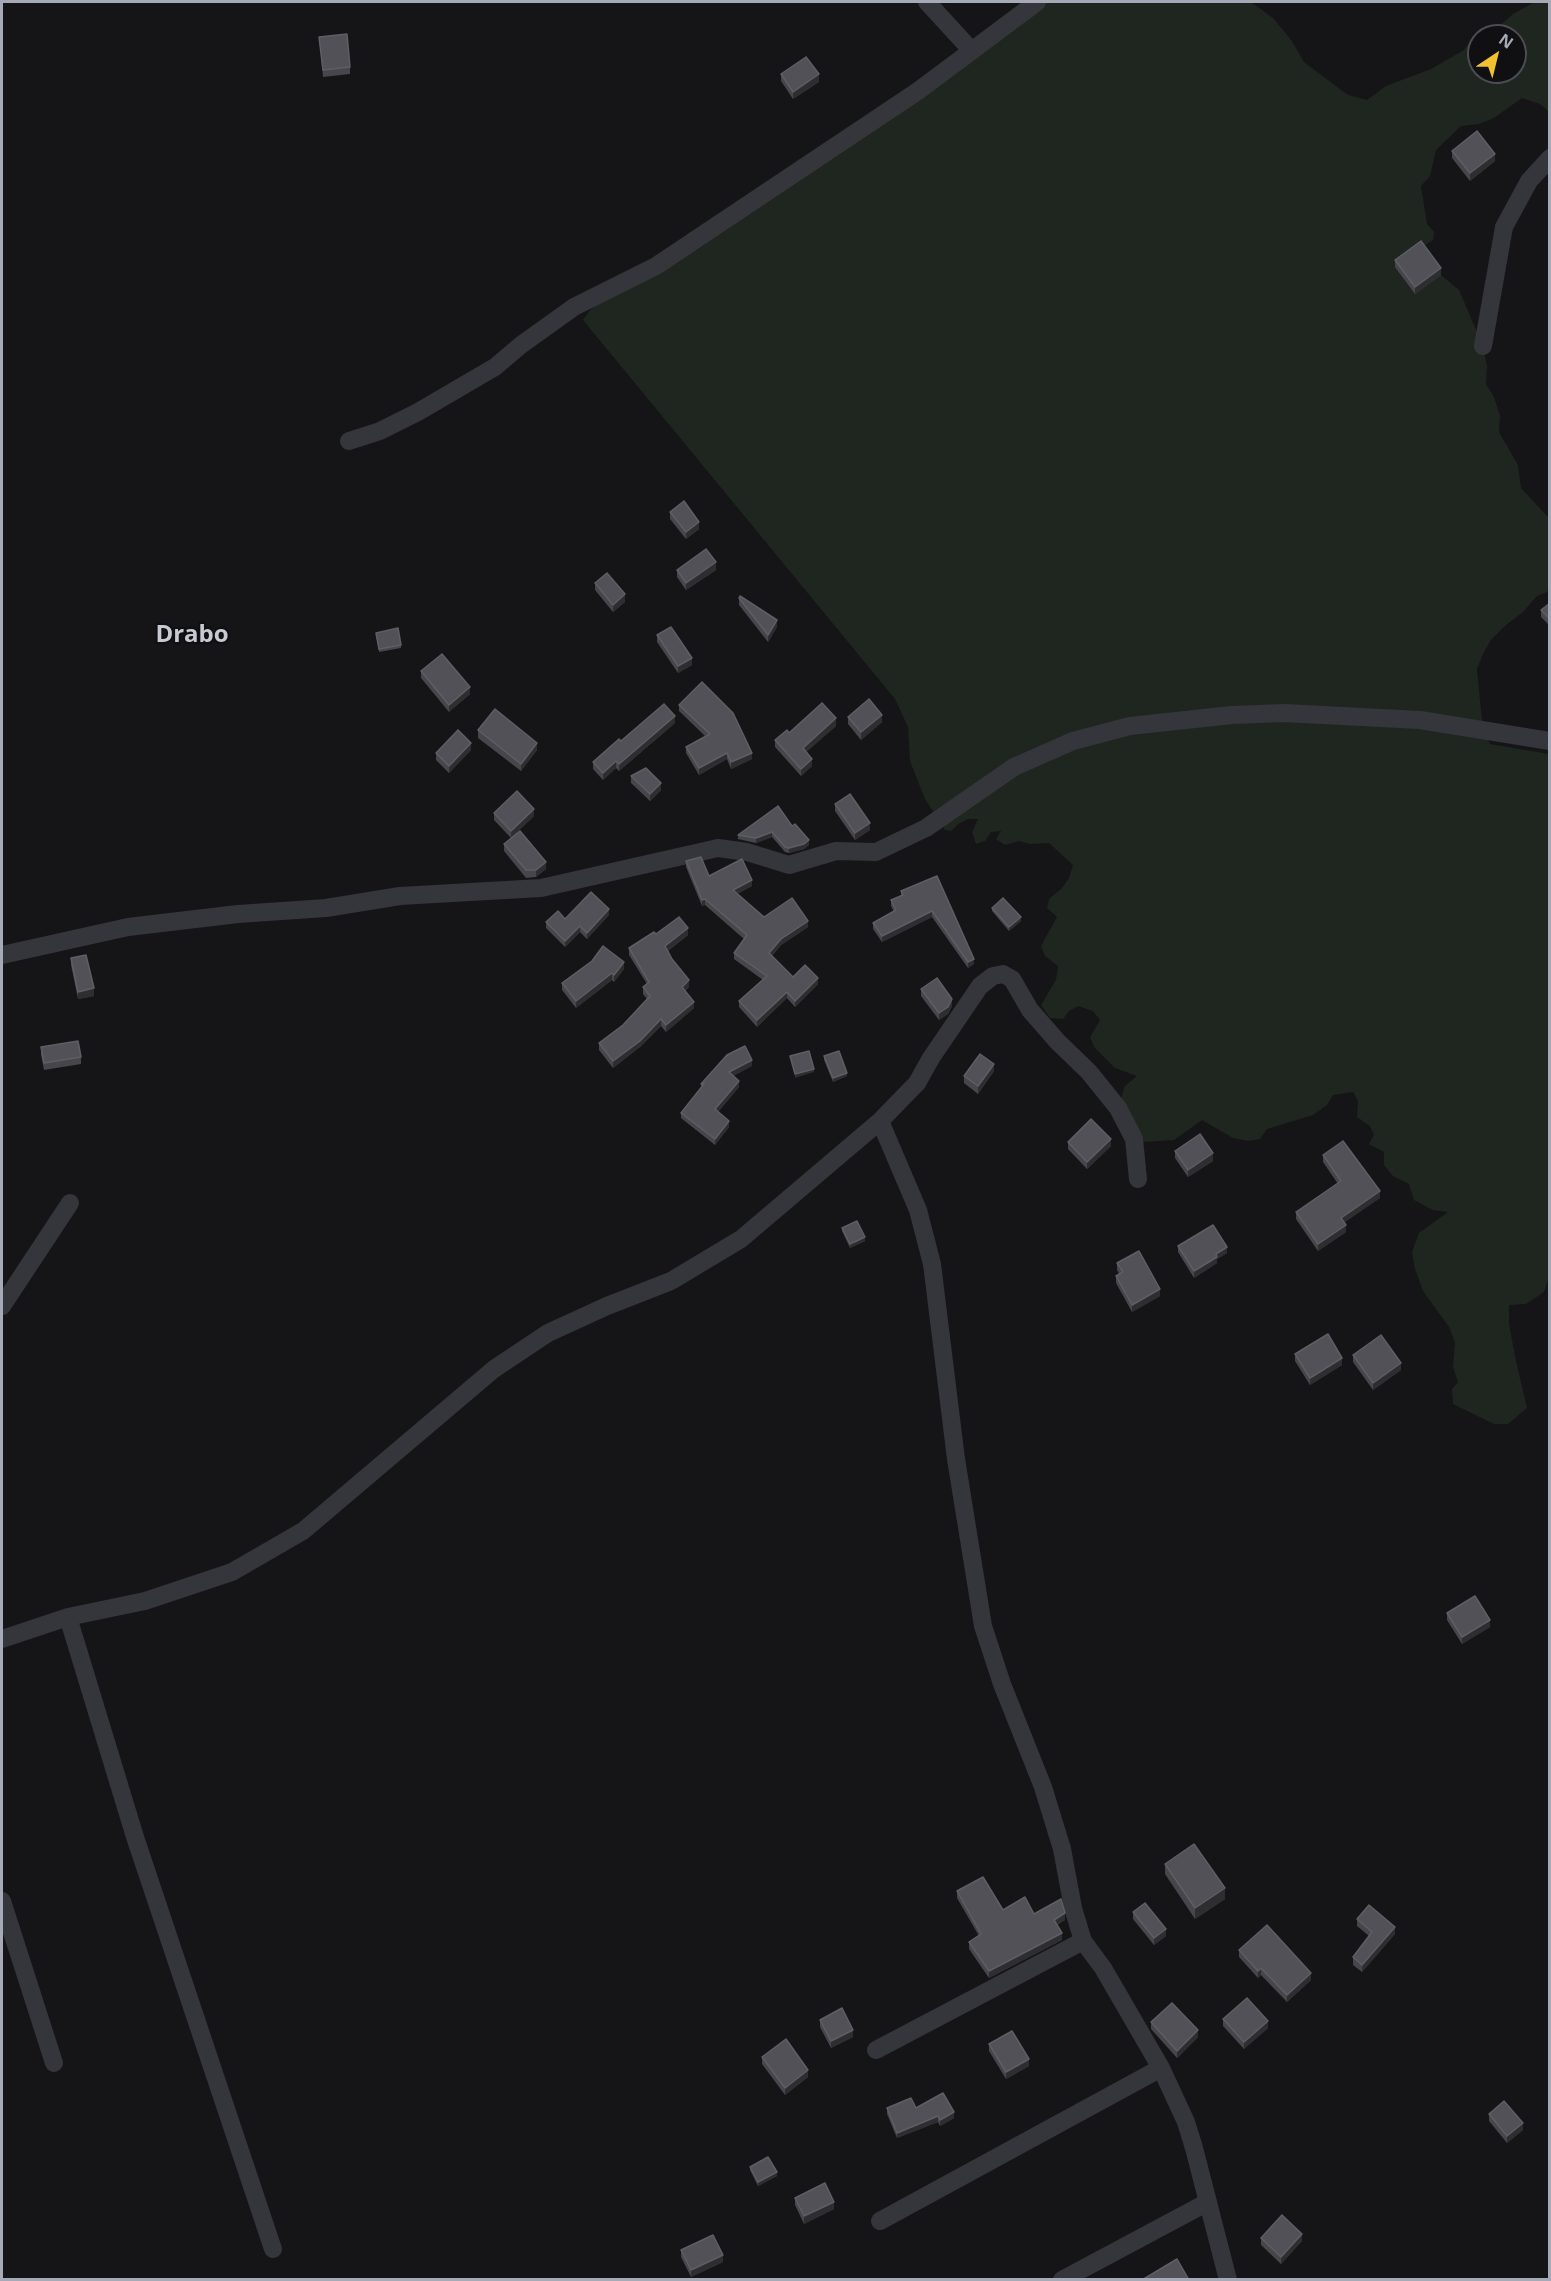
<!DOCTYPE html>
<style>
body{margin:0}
#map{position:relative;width:1551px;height:2281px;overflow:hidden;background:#151416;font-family:"Open Sans",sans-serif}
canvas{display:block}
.frame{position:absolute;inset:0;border:3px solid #a6aab7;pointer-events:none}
.north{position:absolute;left:1467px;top:24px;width:60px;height:60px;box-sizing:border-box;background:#100f11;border:2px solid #4c4d53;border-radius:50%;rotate:35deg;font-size:16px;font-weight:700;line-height:24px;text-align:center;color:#a6aab7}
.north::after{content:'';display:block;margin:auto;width:21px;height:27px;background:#f2c130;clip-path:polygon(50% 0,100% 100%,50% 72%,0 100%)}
</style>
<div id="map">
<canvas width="1551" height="2281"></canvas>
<div class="frame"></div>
<div class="north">N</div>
</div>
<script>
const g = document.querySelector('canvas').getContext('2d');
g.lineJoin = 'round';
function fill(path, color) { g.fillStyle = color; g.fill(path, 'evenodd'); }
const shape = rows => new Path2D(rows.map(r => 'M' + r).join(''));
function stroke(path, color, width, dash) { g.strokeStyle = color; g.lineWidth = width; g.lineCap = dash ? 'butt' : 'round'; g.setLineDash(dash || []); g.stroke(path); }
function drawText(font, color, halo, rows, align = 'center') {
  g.font = font + ' "Open Sans",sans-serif'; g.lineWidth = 4.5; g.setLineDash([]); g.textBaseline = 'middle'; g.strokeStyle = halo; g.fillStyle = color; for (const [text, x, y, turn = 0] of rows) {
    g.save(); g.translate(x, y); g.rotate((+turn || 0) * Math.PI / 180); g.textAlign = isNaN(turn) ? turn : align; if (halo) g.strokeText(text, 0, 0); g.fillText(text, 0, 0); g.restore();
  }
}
const green = shape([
 [1037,2,1251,2,1273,18,1292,41,1304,62,1348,95,1367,100,1386,86,1431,69,1464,50,1473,38,1479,37,1479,72,1515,72,1515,36,1481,36,1491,33,1513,14,1533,3,1549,2,1549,112,1540,104,1522,98,1494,118,1479,124,1461,126,1436,150,1430,176,1421,186,1427,224,1434,232,1433,240,1421,248,1441,275,1459,290,1483,346,1487,366,1486,384,1494,397,1500,416,1499,432,1518,465,1521,488,1549,518,1549,588,1547,592,1537,596,1523,612,1506,625,1491,640,1483,654,1477,669,1483,731,1490,744,1549,754,1549,1277,1544,1292,1526,1304,1509,1305,1509,1324,1516,1361,1527,1408,1508,1424,1494,1424,1453,1404,1452,1389,1458,1382,1453,1367,1455,1342,1449,1327,1423,1291,1415,1269,1412,1252,1419,1233,1448,1212,1433,1210,1414,1200,1409,1184,1393,1176,1384,1165,1384,1152,1369,1144,1374,1135,1370,1126,1357,1117,1358,1101,1353,1092,1333,1095,1327,1105,1313,1115,1267,1129,1260,1139,1249,1141,1233,1138,1202,1120,1174,1140,1145,1142,1134,1139,1118,1108,1125,1086,1137,1076,1115,1068,1094,1047,1090,1037,1100,1020,1093,1011,1078,1006,1069,1011,1063,1019,1050,1018,1041,1005,1056,980,1058,966,1045,956,1041,946,1057,917,1047,908,1049,899,1062,888,1069,878,1073,865,1049,843,1030,844,1019,841,1005,845,996,839,1001,831,991,832,985,841,976,844,972,832,978,819,968,819,958,824,951,831,945,830,925,799,910,761,908,727,895,699,583,320,591,309,918,91]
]);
const street = shape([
 [927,2,972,51],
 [1483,346,1504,227,1529,181,1550,158],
 [349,441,380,431,418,412,495,367,521,345,574,307,656,266,918,91,1037,2],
 [2,955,128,927,238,914,326,908,400,896,541,888,718,848,747,852,789,865,836,851,876,852,926,828,1014,767,1073,741,1130,726,1232,715,1284,713,1420,720,1550,741],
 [880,1121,918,1210,932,1264,956,1459,983,1626,1002,1684,1043,1787,1062,1849,1073,1908,1083,1941,1103,1968,1161,2068,1186,2122,1194,2148,1228,2280],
 [2,1306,70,1203],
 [68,1617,135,1837,273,2249],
 [2,1639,68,1617,145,1601,232,1572,303,1531,494,1369,548,1333,607,1306,671,1281,741,1239,880,1121,917,1083,931,1058,980,986,993,976,1003,974,1012,979,1030,1010,1057,1041,1089,1072,1118,1108,1134,1139,1138,1179],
 [2,1901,54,2063],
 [876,2050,1083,1941],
 [880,2221,1161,2068],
 [1062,2280,1208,2202]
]);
const wall = shape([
 [319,37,350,67,350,74,323,77],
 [781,74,819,82,793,99,781,81],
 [1452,151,1495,161,1470,181,1452,158],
 [1395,260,1441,275,1415,294,1395,267],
 [670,512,699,529,686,539,670,519],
 [677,570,716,570,686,590,677,577],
 [595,583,625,602,613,612,595,590],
 [739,598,777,627,768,642,739,605],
 [1550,603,1550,626,1541,617,1541,610],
 [376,633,401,645,401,648,379,652],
 [657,635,692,665,678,673,657,642],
 [421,671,470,694,449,712,421,678],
 [679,705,752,759,731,769,727,759,699,775,686,753,686,747,705,736,679,711],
 [848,717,882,722,861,740,848,724],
 [675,723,619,771,616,768,603,780,593,769,593,762,621,741],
 [836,726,806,752,812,766,801,776,775,747,775,740,789,733],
 [478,730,537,750,521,771,478,738],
 [471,750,449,773,436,760,436,753],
 [631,776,661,790,650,801,631,783],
 [835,804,870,830,855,840,835,811],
 [494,813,534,816,511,838,494,820],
 [792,826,809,845,804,849,789,853,785,852,772,837,756,843,738,839,738,835],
 [504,844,546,869,536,877,526,878,504,851],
 [686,861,709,876,752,886,737,894,764,917,808,927,781,945,772,956,793,977,818,984,795,1007,787,998,757,1027,739,1007,739,1001,763,980,734,959,734,953,744,939,705,905,702,906,686,867],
 [937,876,974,964,968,968,932,917,882,942,873,929,873,923,894,912,891,906,891,900,901,896,901,891],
 [992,908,1021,921,1009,931,992,911],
 [609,915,587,939,580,932,565,947,546,928,546,922,565,919],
 [656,934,688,935,668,951,672,959,689,987,685,991,694,1008,666,1032,661,1026,640,1047,613,1068,599,1050,599,1043,623,1025,647,999,643,994,643,987,647,984,629,955,629,948],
 [71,958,94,996,78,999,71,965],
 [624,969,614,982,612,980,576,1008,562,990,562,983],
 [921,989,952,1006,948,1014,939,1020,921,996],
 [41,1047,81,1057,81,1064,44,1070,41,1055],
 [824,1056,847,1076,833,1082,824,1060],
 [752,1066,733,1076,739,1087,718,1112,729,1127,715,1145,681,1118,681,1113,701,1088,701,1084],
 [994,1071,978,1094,964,1083,964,1076],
 [1068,1142,1111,1146,1087,1169,1068,1149],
 [1175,1151,1213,1161,1188,1177,1175,1158],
 [1323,1155,1380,1198,1344,1222,1346,1232,1318,1251,1296,1219,1296,1212,1338,1184,1323,1162],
 [842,1228,865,1241,850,1248,842,1231],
 [1178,1246,1227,1253,1217,1259,1217,1263,1194,1278,1178,1252],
 [1117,1263,1160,1296,1132,1312,1116,1283,1116,1276,1119,1274,1117,1270],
 [1295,1354,1342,1365,1310,1385,1295,1361],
 [1353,1355,1401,1370,1373,1390,1353,1362],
 [1447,1613,1490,1627,1462,1644,1447,1620],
 [1165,1864,1225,1899,1195,1919,1165,1874],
 [957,1891,1003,1910,1034,1914,1065,1920,1057,1925,1062,1940,989,1978,969,1949,969,1942,979,1936,957,1898],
 [1133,1912,1166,1936,1154,1945,1133,1919],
 [1357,1919,1395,1934,1362,1972,1353,1965,1353,1957,1369,1936,1357,1926],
 [1239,1950,1311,1980,1287,2002,1261,1975,1258,1978,1239,1957],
 [1223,2019,1268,2028,1244,2049,1223,2026],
 [820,2020,853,2037,831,2048,820,2027],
 [1151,2022,1198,2037,1177,2058,1151,2029],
 [989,2044,1029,2066,1006,2079,989,2051],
 [762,2057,808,2077,785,2095,762,2064],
 [887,2108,916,2108,954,2118,940,2126,938,2122,897,2138,887,2114],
 [1489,2114,1523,2130,1507,2143,1489,2121],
 [750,2167,777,2176,758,2186,750,2170],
 [795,2198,834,2209,804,2224,795,2205],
 [1261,2238,1302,2241,1281,2264,1261,2245],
 [681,2250,723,2262,691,2277,681,2257]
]);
const shadedWall = shape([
 [819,74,819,82,793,99,793,92],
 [1495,154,1495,161,1470,181,1470,173],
 [1441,268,1441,275,1415,294,1415,287],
 [699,522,699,529,686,539,686,532],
 [716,562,716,570,686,590,686,583],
 [625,594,625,602,613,612,613,605],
 [777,620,777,627,768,642,768,635],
 [692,658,692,665,678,673,678,666],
 [470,687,470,694,449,712,449,705],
 [882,715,882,722,861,740,861,732],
 [675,716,675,723,619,771,619,764],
 [836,718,836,726,803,755,803,748],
 [471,743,471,750,449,773,449,766],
 [537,743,537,750,521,771,521,764],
 [727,753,727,759,699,775,699,768],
 [752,753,752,759,731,769,731,762],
 [812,759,812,766,801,776,801,769],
 [616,761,616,768,603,780,603,773],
 [661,783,661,790,650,801,650,794],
 [534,809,534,816,511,838,511,831],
 [870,823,870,830,855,840,855,833],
 [772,832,772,837,756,843,756,838],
 [809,840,809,845,804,849,789,853,789,848],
 [546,862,546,869,536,877,536,870],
 [752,880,752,886,733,896,733,890],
 [705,899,705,905,702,906,702,900],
 [609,909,609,915,587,939,587,933],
 [932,911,932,917,882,942,882,936],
 [1021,917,1021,921,1009,931,1009,927],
 [808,921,808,927,781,945,769,959,769,953,781,939],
 [580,926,580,932,565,947,565,941],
 [688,928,688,935,665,953,665,946],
 [974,959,974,964,968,968,968,962],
 [624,962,624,969,614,982,614,975],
 [612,973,612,980,576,1008,576,1001],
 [818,978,818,984,795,1007,795,1001],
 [689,980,689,987,682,994,682,987],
 [94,988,94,996,78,999,78,992],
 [787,992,787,998,757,1027,757,1020],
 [952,999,952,1006,948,1014,939,1020,939,1013],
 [694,1002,694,1008,666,1032,666,1025],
 [661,1019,661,1026,640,1047,613,1068,613,1061],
 [752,1060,752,1066,729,1078,729,1072],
 [994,1064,994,1071,978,1094,978,1086],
 [814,1069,814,1072,795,1078,795,1074],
 [847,1073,847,1076,833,1082,833,1078],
 [739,1081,739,1087,715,1115,715,1109],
 [729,1121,729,1127,715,1145,715,1139],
 [1111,1139,1111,1146,1087,1169,1087,1162],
 [1213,1153,1213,1161,1188,1177,1188,1170],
 [1380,1191,1380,1198,1341,1225,1341,1218],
 [1346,1225,1346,1232,1318,1251,1318,1244],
 [865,1237,865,1241,850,1248,850,1244],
 [1227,1247,1227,1253,1217,1259,1217,1263,1194,1278,1194,1271,1216,1254],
 [1160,1289,1160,1296,1132,1312,1132,1305],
 [1342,1358,1342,1365,1310,1385,1310,1378],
 [1401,1363,1401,1370,1373,1390,1373,1383],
 [1490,1620,1490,1627,1462,1644,1462,1637],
 [1225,1888,1225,1899,1195,1919,1195,1908],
 [1065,1913,1065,1920,1054,1926,1054,1920],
 [1395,1927,1395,1934,1362,1972,1362,1965],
 [1166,1929,1166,1936,1154,1945,1154,1938],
 [1062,1933,1062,1940,989,1978,989,1971],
 [1261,1968,1261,1975,1258,1978,1258,1971],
 [1311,1973,1311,1980,1287,2002,1287,1995],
 [1268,2021,1268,2028,1244,2049,1244,2042],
 [853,2030,853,2037,831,2048,831,2041],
 [1198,2030,1198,2037,1177,2058,1177,2051],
 [1029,2059,1029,2066,1006,2079,1006,2072],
 [808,2070,808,2077,785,2095,785,2088],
 [954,2112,954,2118,940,2126,940,2120],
 [938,2116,938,2122,897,2138,897,2133],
 [1523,2123,1523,2130,1507,2143,1507,2136],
 [777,2172,777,2176,758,2186,758,2182],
 [834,2202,834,2209,804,2224,804,2216],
 [1302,2234,1302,2241,1281,2264,1281,2257],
 [723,2255,723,2262,691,2277,691,2270]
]);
const building = shape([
 [347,34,350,67,323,70,319,37,347,34],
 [806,57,819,74,793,92,781,74,806,57],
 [1477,131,1495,154,1470,173,1452,151,1477,131],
 [1421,241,1441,268,1415,287,1395,260,1421,241],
 [684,501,699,522,686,532,670,512,684,501],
 [706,549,716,562,686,583,677,570,706,549],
 [607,573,625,594,613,605,595,583,607,573],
 [740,596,777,620,768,635,739,598,740,596],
 [1550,603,1550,619,1541,610,1550,603],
 [671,627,692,658,678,666,657,635,671,627],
 [398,628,401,645,379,649,376,633,398,628],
 [442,654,470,687,449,705,421,671,442,654],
 [702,682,733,713,752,753,731,762,727,753,699,768,686,747,710,734,679,705,702,682],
 [869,699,882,715,861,732,848,717,869,699],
 [822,703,836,718,803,748,812,759,801,769,775,740,787,730,789,733,822,703],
 [664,704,675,716,619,764,616,761,603,773,593,762,619,739,621,741,664,704],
 [495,709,537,743,521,764,478,730,495,709],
 [458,730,471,743,449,766,436,753,458,730],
 [646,768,661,783,650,794,631,776,646,768],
 [517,791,534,809,511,831,494,813,517,791],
 [850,794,870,823,855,833,835,804,850,794],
 [778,806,792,826,795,824,809,840,804,844,789,848,785,847,772,832,756,838,738,835,778,806],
 [520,831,546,862,536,870,526,870,504,844,520,831],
 [701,857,709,876,742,859,752,880,733,890,764,917,792,898,808,921,781,939,769,953,793,977,805,965,818,978,795,1001,787,992,757,1020,739,1001,767,976,734,953,747,935,705,899,702,900,686,861,701,857],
 [937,876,974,959,968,962,932,911,882,936,873,923,896,910,891,900,903,895,901,891,937,876],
 [591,892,609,909,587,933,580,926,565,941,546,922,558,911,565,919,591,892],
 [1003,898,1021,917,1009,927,992,908,1003,898],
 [679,917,688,928,665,946,672,959,689,980,682,987,694,1002,666,1025,661,1019,640,1041,613,1061,599,1043,623,1025,650,996,643,987,649,982,629,948,654,932,656,934,679,917],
 [603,946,624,962,614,975,612,973,576,1001,562,983,592,961,603,946],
 [86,955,94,988,78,992,71,958,86,955],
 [937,978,952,999,948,1007,939,1013,921,989,937,978],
 [78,1041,81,1057,44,1063,41,1047,78,1041],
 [745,1046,752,1060,729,1072,739,1081,715,1109,729,1121,715,1139,681,1113,704,1084,701,1084,727,1055,745,1046],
 [809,1051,814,1069,795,1074,790,1056,809,1051],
 [839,1051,847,1073,833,1078,824,1056,839,1051],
 [980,1054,994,1064,978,1086,964,1076,980,1054],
 [1091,1119,1111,1139,1087,1162,1068,1142,1091,1119],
 [1200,1134,1213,1153,1188,1170,1175,1151,1200,1134],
 [1343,1141,1380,1191,1341,1218,1346,1225,1318,1244,1296,1212,1341,1181,1323,1155,1343,1141],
 [857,1221,865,1237,850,1244,842,1228,857,1221],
 [1213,1225,1227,1247,1216,1254,1217,1257,1194,1271,1178,1246,1213,1225],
 [1139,1251,1160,1289,1132,1305,1116,1276,1123,1272,1117,1263,1139,1251],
 [1328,1334,1342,1358,1310,1378,1295,1354,1328,1334],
 [1381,1335,1401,1363,1373,1383,1353,1355,1381,1335],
 [1475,1596,1490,1620,1462,1637,1447,1613,1475,1596],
 [1194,1844,1225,1888,1195,1908,1165,1864,1194,1844],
 [983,1877,1003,1910,1025,1897,1034,1914,1061,1899,1065,1913,1054,1920,1062,1933,989,1971,969,1942,981,1934,957,1891,983,1877],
 [1145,1903,1166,1929,1154,1938,1133,1912,1145,1903],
 [1369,1905,1395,1927,1362,1965,1353,1957,1372,1932,1357,1919,1369,1905],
 [1267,1925,1311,1973,1287,1995,1261,1968,1258,1971,1239,1950,1267,1925],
 [1247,1998,1268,2021,1244,2042,1223,2019,1247,1998],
 [1172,2003,1198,2030,1177,2051,1151,2022,1172,2003],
 [842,2008,853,2030,831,2041,820,2020,842,2008],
 [1012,2031,1029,2059,1006,2072,989,2044,1012,2031],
 [786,2039,808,2070,785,2088,762,2057,786,2039],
 [943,2093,954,2112,940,2120,938,2116,897,2133,887,2108,911,2098,916,2108,943,2093],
 [1504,2101,1523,2123,1507,2136,1489,2114,1504,2101],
 [768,2157,777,2172,758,2182,750,2167,768,2157],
 [825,2183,834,2202,804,2216,795,2198,825,2183],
 [1282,2215,1302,2234,1281,2257,1261,2238,1282,2215],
 [713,2235,723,2255,691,2270,681,2250,713,2235],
 [1177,2259,1189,2280,1142,2280,1177,2259]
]);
const quarterNames = [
 ["Drabo",192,635]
];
fill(green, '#1f2620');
stroke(street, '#35363b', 18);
fill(wall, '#46464b');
fill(shadedWall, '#2e2e31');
fill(building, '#515157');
stroke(building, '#5e5f66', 1.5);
drawText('bold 24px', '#c7c9d3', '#100f11', quarterNames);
</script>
